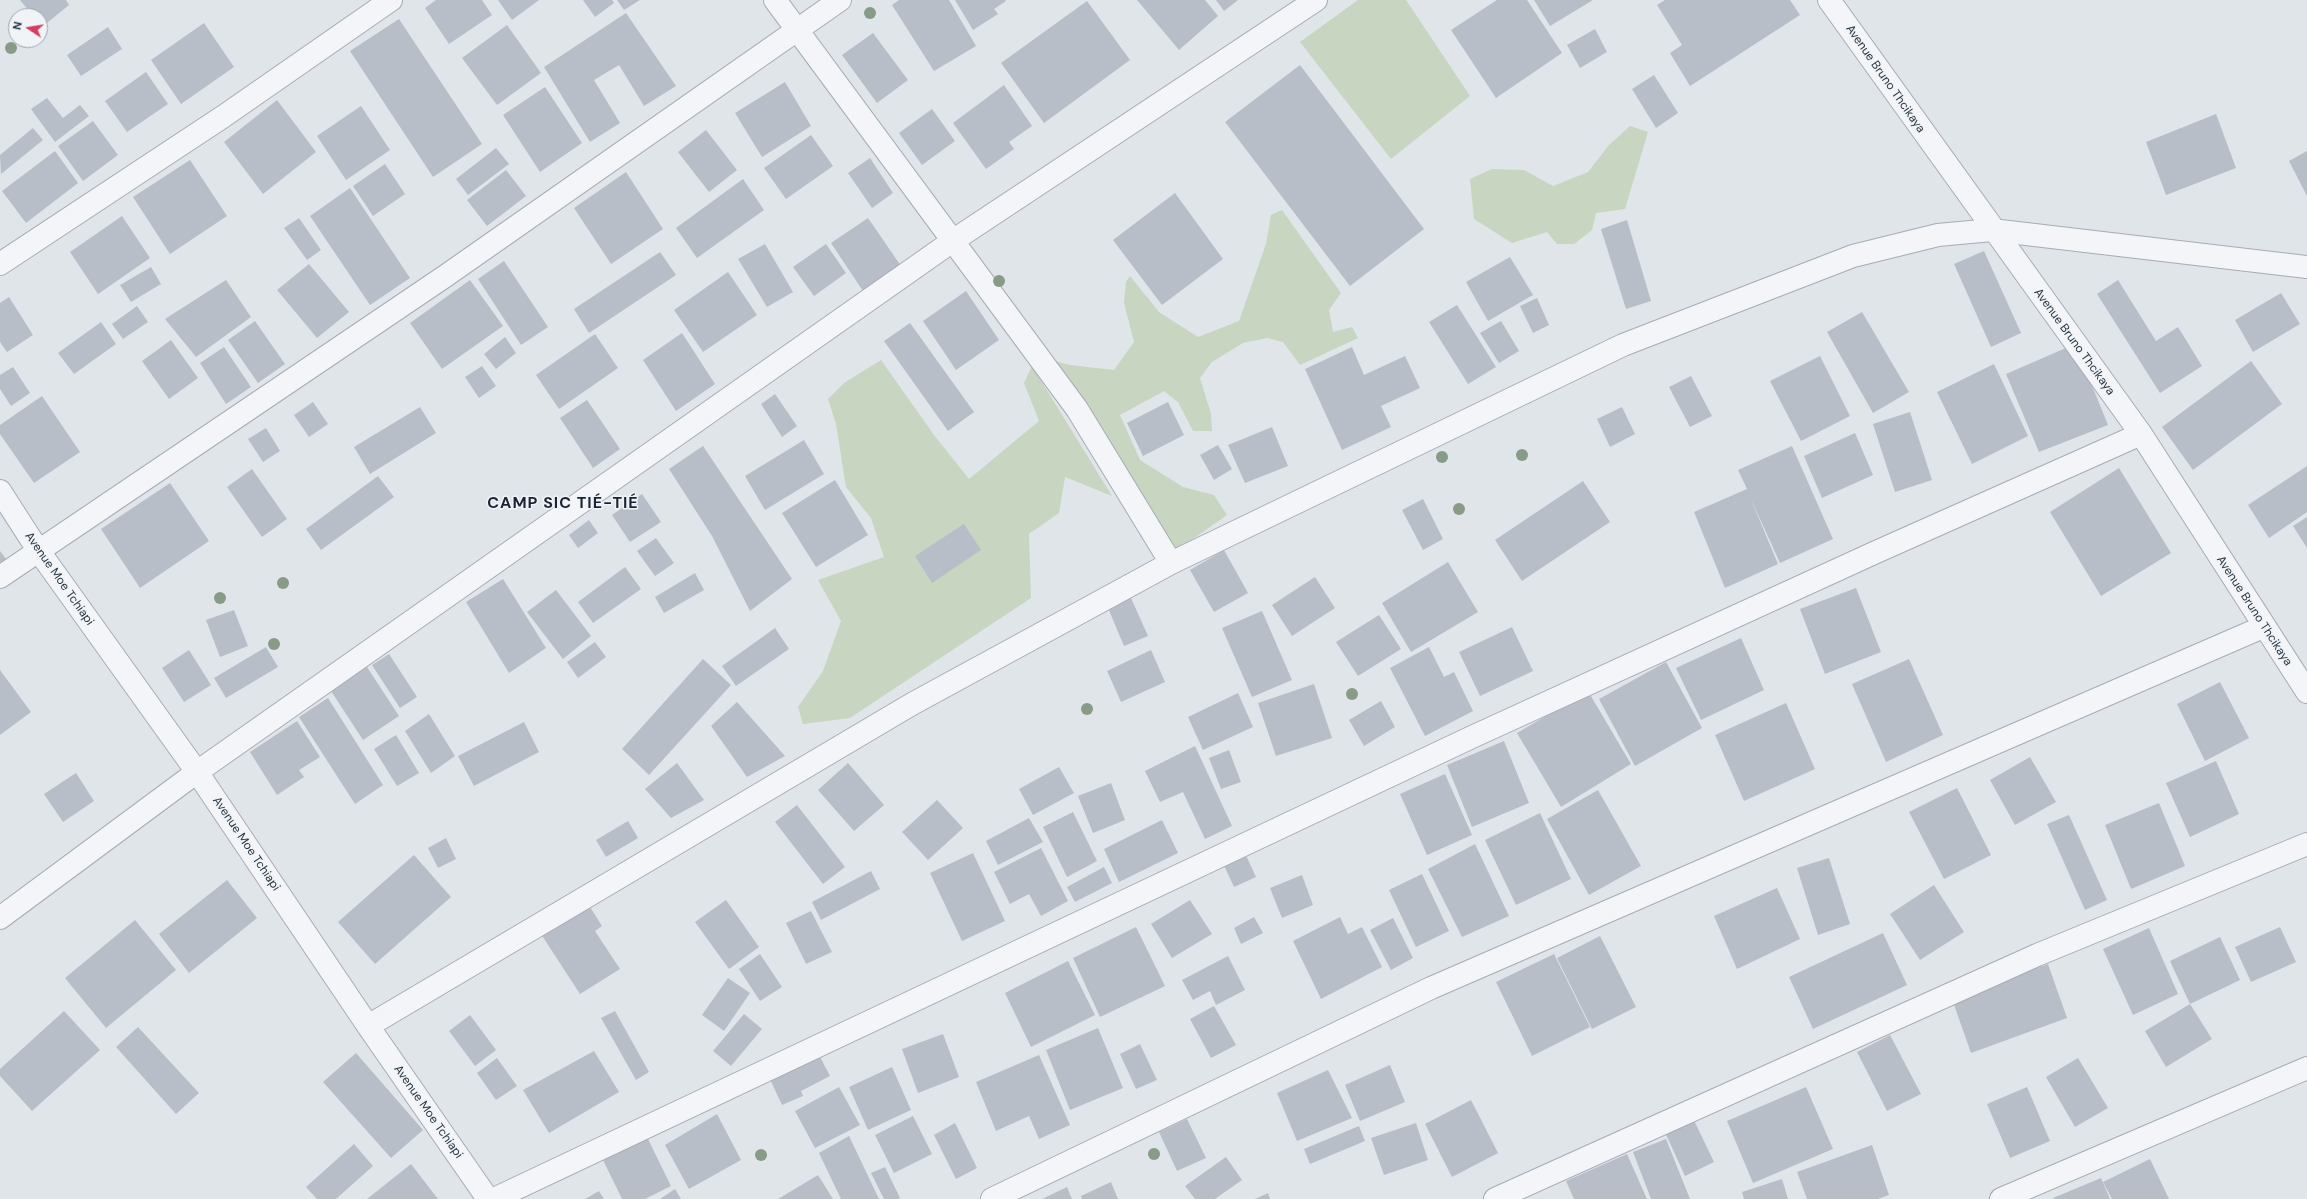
<!DOCTYPE html>
<meta charset="utf-8">
<style>
body{margin:0}
#map{position:relative;width:2307px;height:1199px;overflow:hidden;background:#e0e5ea;font-family:"DM Sans",sans-serif}
canvas{display:block}
.north{position:absolute;left:8px;top:8px;width:40px;height:40px;box-sizing:border-box;background:#f0f4f7;border:1px solid #a0a7af;border-radius:50%;rotate:282deg;font-size:11px;font-weight:700;line-height:16px;text-align:center;color:#283443}
.north::after{content:'';display:block;margin:auto;width:14px;height:18px;background:#d63e60;clip-path:polygon(50% 0,100% 100%,50% 72%,0 100%)}
</style>
<div id="map">
<canvas width="2307" height="1199"></canvas>
<div class="north">N</div>
</div>
<script>
const g = document.querySelector('canvas').getContext('2d');
g.lineJoin = 'round';
function fill(path, color) { g.fillStyle = color; g.fill(path, 'evenodd'); }
const shape = rows => new Path2D(rows.map(r => 'M' + r).join(''));
function stroke(path, color, width, dash) { g.strokeStyle = color; g.lineWidth = width; g.lineCap = dash ? 'butt' : 'round'; g.setLineDash(dash || []); g.stroke(path); }
function drawText(font, color, halo, rows, align = 'center') {
  g.font = font + ' "DM Sans",sans-serif'; g.lineWidth = 3; g.setLineDash([]); g.textBaseline = 'middle'; g.strokeStyle = halo; g.fillStyle = color; for (const [text, x, y, turn = 0] of rows) {
    g.save(); g.translate(x, y); g.rotate((+turn || 0) * Math.PI / 180); g.textAlign = isNaN(turn) ? turn : align; if (halo) g.strokeText(text, 0, 0); g.fillText(text, 0, 0); g.restore();
  }
}
const green = shape([
 [1358,0,1406,0,1470,96,1391,159,1300,42],
 [1630,126,1648,132,1625,209,1596,213,1592,230,1574,244,1557,244,1547,232,1512,243,1474,219,1470,179,1492,169,1524,170,1553,186,1588,172,1609,145],
 [1282,210,1341,293,1329,310,1333,332,1352,327,1358,338,1300,365,1283,342,1267,338,1243,343,1212,362,1200,378,1211,414,1212,431,1193,431,1178,402,1164,391,1120,415,1140,460,1183,487,1214,495,1227,515,1173,553,1050,360,1070,365,1114,370,1134,342,1124,303,1126,282,1130,276,1159,312,1198,337,1239,321,1266,244,1271,215],
 [881,360,934,435,969,479,1039,421,1024,383,1032,366,1112,496,1065,477,1059,513,1029,534,1031,598,850,718,803,724,798,707,823,671,841,621,818,580,884,557,871,518,846,487,836,424,828,399,844,383]
]);
const building = shape([
 [20,0,66,0,69,5,42,27,40,24,40,16,33,16],
 [436,0,482,0,492,15,449,44,425,8],
 [498,0,539,0,512,20],
 [583,0,612,0,614,3,595,17],
 [617,0,640,0,624,10],
 [899,0,949,0,976,46,934,71,892,5],
 [955,0,1005,0,1006,1,994,9,998,14,973,30],
 [1137,0,1205,0,1218,16,1179,50],
 [1216,0,1238,0,1224,11],
 [1497,0,1527,0,1562,53,1496,98,1451,30],
 [1534,0,1593,0,1550,26],
 [1665,0,1790,0,1800,15,1690,86,1670,53,1682,45,1657,5],
 [1087,1,1130,60,1044,123,1001,63],
 [626,13,676,86,644,106,619,65,594,80,620,123,590,142,544,67],
 [399,19,482,144,433,177,350,51],
 [204,23,234,67,181,104,151,60],
 [507,25,541,73,497,105,462,58],
 [108,27,122,49,81,76,67,55],
 [1595,29,1607,52,1580,68,1567,45],
 [873,33,908,80,877,103,842,55],
 [1300,65,1424,229,1350,286,1225,122],
 [146,72,168,104,127,132,105,101],
 [1654,75,1678,113,1656,128,1632,89],
 [785,82,811,126,762,157,735,113],
 [1004,85,1032,126,1009,142,1014,149,986,169,953,123],
 [545,87,582,143,540,172,503,115],
 [47,98,63,118,80,105,89,116,55,142,31,109],
 [277,100,316,152,263,194,224,142],
 [361,106,390,150,346,180,317,136],
 [932,109,955,141,922,165,899,133],
 [2216,114,2236,168,2166,195,2146,142],
 [93,121,118,155,83,181,58,146],
 [33,128,43,140,1,174,0,155],
 [706,130,737,170,709,192,678,152],
 [811,135,833,166,786,199,764,168],
 [496,148,509,164,468,195,456,179],
 [55,151,78,183,26,223,2,191],
 [2307,151,2307,196,2289,161],
 [870,158,893,193,872,208,848,173],
 [190,160,227,216,170,254,133,197],
 [385,164,405,194,373,216,353,186],
 [506,170,526,196,487,226,467,200],
 [626,172,663,229,611,264,574,208],
 [743,179,764,210,697,258,676,228],
 [350,188,410,278,370,305,310,216],
 [1175,193,1223,259,1162,305,1113,240],
 [122,216,150,258,98,294,70,252],
 [299,218,321,250,307,260,284,228],
 [868,218,901,266,863,291,831,243],
 [1627,220,1651,301,1626,309,1601,229],
 [765,244,793,292,767,307,738,259],
 [826,244,846,273,814,296,793,267],
 [1984,251,2021,333,1991,347,1954,264],
 [660,252,676,275,589,333,574,309],
 [1510,257,1533,295,1488,321,1466,282],
 [504,261,548,327,521,345,478,279],
 [309,264,349,312,317,338,277,290],
 [151,267,161,284,131,302,120,285],
 [728,272,757,315,703,352,674,310],
 [226,280,251,317,196,357,165,319],
 [470,280,503,326,442,369,410,323],
 [2118,280,2156,341,2178,327,2202,366,2160,393,2097,294],
 [966,291,999,340,956,370,923,321],
 [2281,293,2300,324,2253,352,2235,320],
 [9,297,33,335,7,352,0,342,0,303],
 [1537,298,1549,325,1533,333,1520,306],
 [1457,305,1496,367,1468,384,1429,322],
 [137,306,148,322,123,339,112,324],
 [1862,312,1909,392,1873,413,1827,332],
 [255,321,285,364,258,383,228,340],
 [1501,321,1519,351,1499,363,1480,333],
 [101,322,116,344,74,374,58,353],
 [910,323,974,412,948,431,884,341],
 [682,333,715,384,676,411,643,360],
 [595,334,618,368,559,409,536,375],
 [505,337,516,353,496,369,484,354],
 [171,340,198,378,169,399,142,361],
 [2075,344,2108,425,2039,452,2006,374],
 [224,347,251,387,226,404,200,363],
 [1352,347,1364,375,1405,356,1420,388,1381,406,1391,427,1342,450,1305,369],
 [1820,356,1850,416,1801,441,1770,381],
 [2251,361,2282,404,2193,470,2162,427],
 [1994,364,2028,436,1972,464,1937,392],
 [482,366,496,386,479,398,465,377],
 [13,367,30,393,11,406,0,389,0,375],
 [1691,376,1712,416,1690,427,1669,387],
 [775,394,797,426,782,437,761,404],
 [42,396,80,452,34,483,0,434,0,425],
 [587,400,620,449,593,468,560,418],
 [313,402,328,424,309,437,294,415],
 [1168,402,1184,435,1143,456,1127,423],
 [420,407,436,433,370,474,354,447],
 [1622,407,1635,434,1610,447,1597,419],
 [1910,412,1932,480,1895,492,1873,424],
 [1272,427,1288,466,1245,483,1228,445],
 [266,428,280,451,263,462,248,439],
 [1855,433,1873,475,1822,498,1804,456],
 [804,440,824,474,765,510,745,476],
 [1218,445,1232,469,1214,480,1200,455],
 [703,446,792,579,750,611,712,536,669,469],
 [1792,446,1833,539,1780,563,1750,497,1778,564,1725,588,1694,512,1747,489,1738,470],
 [2307,466,2307,512,2269,538,2248,505],
 [2119,468,2171,553,2101,596,2050,512],
 [252,469,287,519,262,537,227,487],
 [378,476,394,497,321,550,306,529],
 [835,480,868,535,816,567,782,513],
 [1583,481,1610,522,1522,581,1495,540],
 [170,483,209,541,140,588,101,529],
 [642,494,661,522,630,542,612,515],
 [1423,499,1443,539,1423,550,1402,510],
 [2307,517,2307,548,2293,526],
 [589,520,598,533,578,548,569,535],
 [964,524,981,550,932,583,915,556],
 [656,538,674,563,655,576,637,551],
 [1224,550,1248,593,1214,612,1190,570],
 [0,551,6,559,0,563],
 [1448,562,1478,612,1411,652,1382,603],
 [625,567,641,589,593,623,578,602],
 [695,573,704,590,664,613,655,597],
 [1315,577,1335,608,1292,636,1272,605],
 [503,579,546,648,509,673,466,602],
 [1856,588,1881,652,1825,674,1800,609],
 [556,590,591,636,563,659,527,612],
 [1131,598,1148,636,1124,646,1108,608],
 [234,610,248,646,220,657,206,620],
 [1262,611,1292,680,1252,697,1222,628],
 [1379,615,1401,649,1358,676,1336,642],
 [1512,627,1533,671,1480,696,1459,652],
 [775,628,789,649,736,686,722,666],
 [1741,638,1764,690,1701,720,1676,668],
 [595,642,606,657,578,678,567,662],
 [266,647,278,667,226,698,214,678],
 [1429,647,1444,677,1454,672,1473,711,1425,736,1390,668],
 [189,650,211,685,184,702,162,668],
 [1151,650,1165,682,1121,702,1107,671],
 [389,654,417,697,400,708,372,665],
 [703,659,731,685,649,775,622,749],
 [1909,659,1943,735,1886,762,1852,684],
 [1666,662,1702,728,1635,766,1599,699],
 [367,667,399,716,363,740,331,691],
 [0,670,31,712,0,735],
 [2220,682,2249,738,2205,761,2177,704],
 [1314,684,1332,738,1276,756,1258,703],
 [1588,691,1631,764,1561,807,1517,733],
 [1238,693,1253,727,1203,750,1188,717],
 [328,698,383,785,355,804,299,717],
 [1381,701,1395,727,1364,746,1349,720],
 [737,702,785,756,747,777,711,726],
 [1786,703,1815,769,1744,801,1715,735],
 [429,714,455,756,431,773,405,731],
 [297,721,320,757,299,770,304,777,277,795,250,752],
 [524,722,539,752,474,786,458,756],
 [396,735,419,773,397,786,374,749],
 [1504,741,1529,803,1472,827,1447,765],
 [1195,746,1232,826,1205,839,1183,792,1160,802,1145,771],
 [1229,750,1241,782,1221,789,1209,758],
 [2030,757,2056,802,2015,825,1990,780],
 [2216,761,2239,814,2190,837,2166,783],
 [677,763,704,800,671,818,645,789],
 [848,763,884,805,854,831,818,790],
 [1059,767,1074,793,1033,815,1019,789],
 [76,773,94,801,63,822,44,794],
 [1445,774,1472,835,1427,855,1400,794],
 [1111,783,1125,820,1093,833,1078,796],
 [1957,788,1991,855,1944,879,1909,812],
 [1598,790,1641,866,1589,895,1547,819],
 [937,800,963,828,928,860,902,832],
 [2159,803,2185,866,2131,889,2105,825],
 [797,805,845,867,823,884,775,822],
 [1073,812,1097,861,1067,877,1043,827],
 [1540,813,1571,879,1516,905,1485,840],
 [2069,815,2107,900,2085,910,2047,824],
 [1029,818,1043,842,998,865,986,841],
 [1162,820,1178,853,1119,882,1104,849],
 [628,821,638,838,606,857,596,840],
 [446,838,456,859,438,868,428,848],
 [1475,844,1509,916,1462,937,1428,869],
 [1041,848,1068,901,1041,916,1029,894,1010,904,994,872],
 [1243,849,1256,877,1234,887,1221,859],
 [973,853,1005,921,962,941,930,873],
 [414,855,451,897,375,964,338,922],
 [1829,858,1850,924,1818,935,1797,868],
 [1104,867,1112,883,1075,902,1067,887],
 [871,871,880,889,821,920,812,902],
 [1422,874,1449,931,1416,947,1389,890],
 [1302,875,1313,905,1282,918,1270,888],
 [227,880,257,918,189,973,159,934],
 [1934,885,1964,932,1920,960,1890,914],
 [1777,888,1800,939,1737,969,1714,916],
 [726,900,759,947,729,969,695,922],
 [1190,900,1212,934,1172,958,1151,924],
 [590,907,602,926,595,931,620,969,580,994,539,931,567,913,571,919],
 [811,911,832,952,806,964,786,923],
 [1254,917,1263,933,1241,944,1234,928],
 [1340,917,1348,934,1362,927,1382,967,1321,999,1293,941],
 [1393,918,1413,958,1391,970,1370,930],
 [135,920,176,970,106,1028,65,978],
 [1136,927,1165,986,1100,1017,1073,958],
 [2280,927,2296,962,2251,982,2235,947],
 [2149,928,2178,994,2133,1015,2103,949],
 [1883,933,1907,985,1813,1029,1789,977],
 [1600,936,1636,1007,1592,1029,1557,958],
 [2220,937,2240,980,2190,1004,2212,1039,2166,1067,2145,1031,2190,1004,2170,961],
 [760,954,782,987,760,1001,739,969],
 [1554,954,1590,1027,1532,1056,1496,982],
 [1228,956,1245,990,1216,1005,1210,991,1193,1000,1182,980],
 [1068,961,1095,1015,1031,1047,1005,993],
 [2048,964,2067,1018,1971,1053,1952,999],
 [728,978,750,993,724,1031,702,1015],
 [1214,1006,1236,1045,1211,1058,1190,1019],
 [64,1011,100,1050,32,1111,0,1076,0,1069],
 [615,1011,649,1072,636,1080,601,1018],
 [744,1014,762,1029,731,1066,713,1051],
 [470,1015,496,1050,475,1066,449,1031],
 [138,1027,199,1093,176,1114,116,1047],
 [1098,1028,1123,1088,1070,1110,1046,1050],
 [943,1034,959,1077,918,1093,902,1049],
 [1890,1035,1921,1094,1887,1111,1857,1052],
 [1140,1044,1157,1080,1136,1089,1120,1054],
 [594,1051,619,1092,549,1133,523,1090],
 [817,1051,830,1076,801,1091,803,1096,782,1105,768,1075],
 [356,1053,423,1130,391,1158,323,1082],
 [1039,1055,1070,1125,1039,1139,1029,1116,996,1131,976,1082],
 [497,1058,517,1086,496,1100,477,1073],
 [2078,1058,2108,1108,2075,1127,2046,1077],
 [1390,1065,1405,1102,1360,1121,1345,1085],
 [892,1067,911,1110,868,1130,849,1087],
 [1328,1070,1352,1118,1297,1141,1277,1093],
 [839,1087,860,1125,815,1148,795,1111],
 [1806,1087,1833,1149,1753,1183,1727,1121],
 [2027,1087,2050,1141,2010,1158,1987,1104],
 [1471,1100,1498,1153,1452,1177,1425,1124],
 [717,1114,741,1160,689,1189,665,1145],
 [1691,1114,1714,1162,1685,1176,1663,1128],
 [913,1116,932,1154,894,1173,875,1135],
 [1187,1119,1206,1158,1177,1171,1159,1132],
 [955,1123,977,1168,956,1179,934,1135],
 [1416,1123,1428,1160,1384,1175,1371,1138],
 [1359,1126,1365,1141,1310,1164,1304,1149],
 [849,1136,879,1199,841,1199,819,1153],
 [647,1137,671,1186,645,1199,622,1199,603,1160],
 [1666,1139,1690,1199,1651,1199,1633,1152],
 [354,1144,373,1166,336,1199,317,1199,306,1187],
 [1872,1145,1889,1195,1878,1199,1807,1199,1797,1172],
 [1627,1154,1647,1199,1574,1199,1566,1181],
 [1226,1157,1242,1180,1215,1199,1195,1199,1185,1186],
 [2150,1159,2169,1199,2112,1199,2103,1182],
 [411,1164,438,1199,367,1199],
 [885,1167,900,1198,898,1199,884,1199,871,1173],
 [818,1175,833,1199,778,1199],
 [2101,1178,2110,1199,2054,1199,2053,1198],
 [1782,1179,1788,1199,1744,1199,1742,1192],
 [1111,1182,1118,1199,1082,1199,1081,1196],
 [1067,1187,1072,1199,1042,1199],
 [675,1189,681,1199,660,1199],
 [599,1191,604,1199,585,1199],
 [1268,1193,1270,1199,1255,1199]
]);
const street = shape([
 [775,0,1077,409,1171,563],
 [1829,0,2141,434,2307,692],
 [0,264,224,116,391,0],
 [0,491,38,550,197,772,368,1026,488,1199],
 [0,577,444,277,840,0],
 [0,918,197,772,954,240,1316,0],
 [368,1026,912,704,1171,563,1623,345,1853,256,1938,235,1992,230,2307,267],
 [494,1199,1472,737,1874,553,2141,434],
 [992,1199,1431,988,2263,627],
 [1495,1199,2037,955,2307,844],
 [2001,1199,2307,1068]
]);
const trees = [
 [870,13],
 [11,48],
 [999,281],
 [1522,455],
 [1442,457],
 [1459,509],
 [283,583],
 [220,598],
 [274,644],
 [1352,694],
 [1087,709],
 [1154,1154],
 [761,1155]
];
const streetNames = [
 ["Avenue Bruno Thcikaya",1885,79,55],
 ["Avenue Bruno Thcikaya",2074,342,54],
 ["Avenue Moe Tchiapi",59,579,55],
 ["Avenue Bruno Thcikaya",2254,611,57],
 ["Avenue Moe Tchiapi",246,844,56],
 ["Avenue Moe Tchiapi",428,1112,55]
];
const districtNames = [
 ["CAMP SIC TIÉ-TIÉ",563,504]
];
fill(green, '#c7d5c1');
fill(building, '#b7bec8');
stroke(street, '#a5acb5', 24);
stroke(street, '#f3f5f8', 22);
g.fillStyle = '#879b86';
for (const [x, y] of trees) { g.beginPath(); g.arc(x, y, 6, 0, 2 * Math.PI); g.fill(); }
drawText('12px', '#283443', '#f0f4f7', streetNames);
g.letterSpacing = '1px';
drawText('bold 16px', '#1a2434', '#f0f4f7', districtNames);
g.letterSpacing = '0px';
</script>
